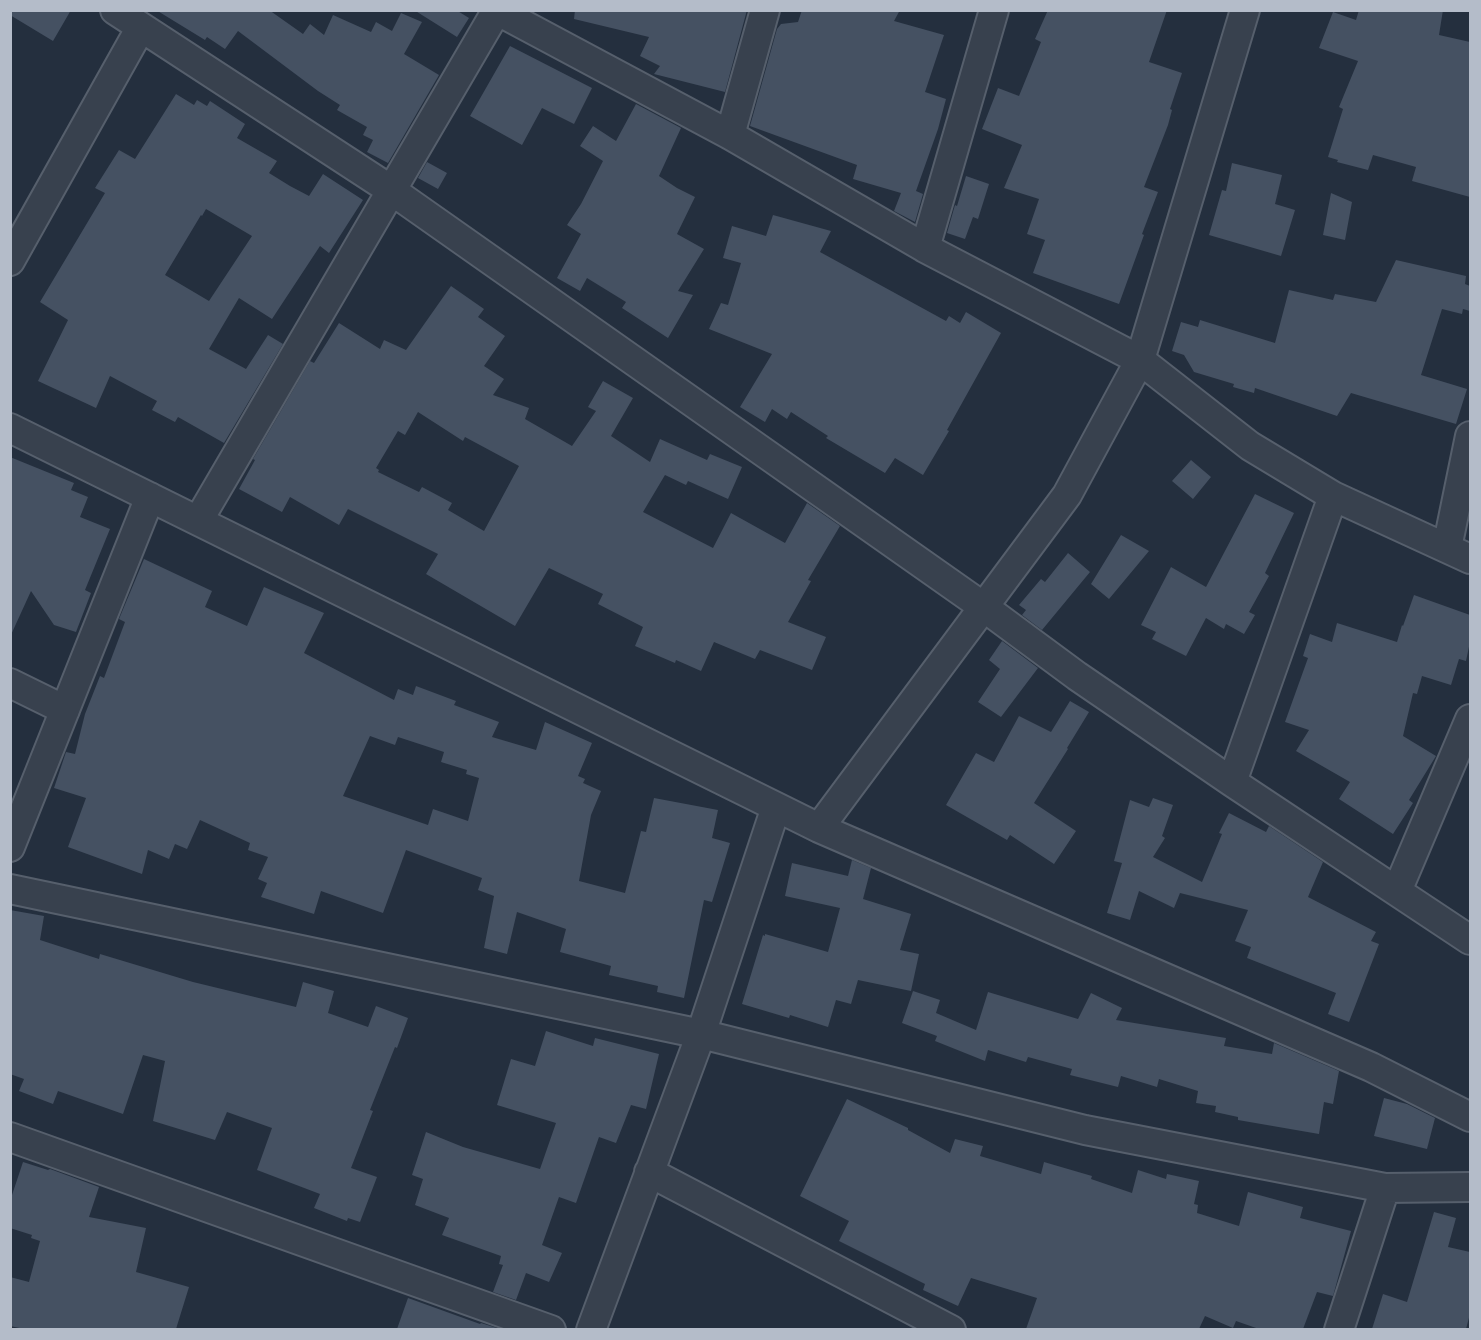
<!DOCTYPE html>
<style>
body{margin:0}
#map{position:relative;width:1481px;height:1340px;overflow:hidden;background:#242f3e;font-family:"Varela Round",sans-serif}
canvas{display:block}
.frame{position:absolute;inset:0;border:12px solid #b4bcc9;pointer-events:none}
</style>
<div id="map">
<canvas width="1481" height="1340"></canvas>
<div class="frame"></div>
</div>
<script>
const g = document.querySelector('canvas').getContext('2d');
g.lineJoin = 'round';
function fill(path, color) { g.fillStyle = color; g.fill(path, 'evenodd'); }
const shape = rows => new Path2D(rows.map(r => 'M' + r).join(''));
function stroke(path, color, width, dash) { g.strokeStyle = color; g.lineWidth = width; g.lineCap = dash ? 'butt' : 'round'; g.setLineDash(dash || []); g.stroke(path); }
const building = shape([
 [10,10,71,10,53,41,10,15],
 [156,10,269,10,303,34,310,24,324,35,333,15,371,32,376,22,392,31,401,13,422,22,404,54,439,75,388,163,367,152,373,140,363,135,367,127,337,110,340,105,318,91,238,31,225,49,207,37,205,40],
 [414,10,456,10,469,18,457,37],
 [575,10,747,10,725,92,654,74,660,66,640,56,649,37,574,19],
 [802,10,900,10,894,21,944,35,925,92,946,99,938,129,916,191,923,194,915,222,894,211,901,193,853,179,857,165,750,126,777,29,781,24,798,22],
 [1048,10,1167,10,1149,62,1182,73,1170,109,1172,110,1168,125,1144,187,1158,192,1142,234,1144,235,1119,304,1033,273,1045,240,1027,234,1039,199,1004,188,1022,145,982,129,998,88,1019,96,1041,42,1035,39],
 [1359,10,1443,10,1439,35,1470,42,1470,197,1412,181,1416,167,1373,155,1368,170,1337,162,1338,160,1328,157,1343,109,1339,107,1358,61,1319,48,1333,12,1356,20],
 [510,46,592,88,574,124,542,108,522,145,470,116],
 [176,94,194,105,197,100,207,106,210,101,245,124,237,138,277,161,269,173,290,186,309,196,323,174,363,200,329,253,320,246,272,319,239,298,209,349,246,369,268,335,283,344,224,443,178,417,175,422,152,410,157,401,110,376,96,408,38,381,68,320,40,302,105,193,95,188,119,150,135,159],
 [206,209,252,236,209,301,165,275,201,215,202,216],
 [636,104,681,128,659,176,677,188,695,197,677,234,704,249,678,291,693,295,668,338,622,308,626,302,587,278,580,291,557,278,581,234,567,225,581,204,603,161,580,146,593,126,616,141],
 [427,162,447,173,438,189,418,178],
 [1232,163,1282,175,1275,204,1295,210,1281,256,1209,235,1222,190,1226,191],
 [966,176,989,184,978,219,973,217,965,239,947,233,955,205,957,206],
 [1331,193,1352,202,1345,240,1323,235],
 [773,215,831,231,820,252,946,321,949,316,960,323,966,312,1001,333,947,430,949,431,923,475,895,458,885,473,826,438,828,436,791,412,787,419,772,409,765,422,740,407,772,354,709,329,721,303,728,305,741,263,723,258,732,226,766,236],
 [1396,260,1466,276,1465,284,1470,286,1470,311,1463,309,1462,314,1442,309,1421,375,1467,389,1456,424,1351,393,1337,416,1255,388,1254,393,1233,387,1234,384,1194,372,1184,355,1172,351,1181,322,1198,327,1200,320,1275,343,1289,290,1333,300,1335,294,1376,302],
 [451,286,484,309,478,317,505,336,484,366,504,379,493,395,529,408,525,419,572,446,596,411,588,407,603,381,633,398,611,436,650,462,660,439,707,460,710,454,742,467,728,499,688,481,686,485,665,475,643,512,713,548,731,513,785,543,807,503,840,526,808,580,811,581,788,622,826,637,812,670,760,650,755,659,714,642,701,671,676,660,675,663,635,646,643,627,598,604,603,594,549,568,515,626,426,574,438,554,348,509,339,525,290,497,282,512,239,489,255,460,253,459,310,361,314,363,339,323,380,349,384,340,406,350],
 [418,412,463,441,465,437,519,466,484,531,448,510,452,503,422,487,419,492,378,472,379,470,376,468,398,431,405,435],
 [10,457,74,483,71,490,88,497,80,517,110,529,85,590,91,593,76,632,54,625,31,591,10,637],
 [1191,460,1211,477,1193,499,1172,481],
 [1255,494,1294,513,1265,573,1269,576,1249,612,1255,615,1244,634,1226,624,1224,629,1206,618,1186,656,1152,639,1156,632,1141,625,1171,567,1206,587],
 [1121,535,1149,551,1109,599,1091,584],
 [1068,553,1090,572,1042,630,1022,615,1026,610,1019,605,1041,579,1045,582],
 [144,559,212,591,205,607,247,626,264,587,324,613,304,653,394,700,398,689,413,695,416,686,456,701,454,705,499,722,492,737,536,750,545,722,592,743,578,776,585,779,583,783,601,791,591,815,579,881,625,893,641,831,646,832,654,798,718,810,712,838,730,843,712,902,704,900,684,998,657,992,658,986,609,975,611,966,560,952,566,929,517,912,507,954,484,948,494,896,478,890,482,878,406,850,383,913,321,891,314,914,261,897,267,883,258,879,268,857,248,850,250,843,200,820,187,849,175,844,169,859,148,850,142,874,68,847,86,798,54,788,66,752,75,754,85,714,100,676,104,678,125,622,119,619],
 [370,736,395,745,398,737,444,752,441,762,467,770,466,774,479,778,468,821,433,809,428,825,343,796],
 [1414,595,1470,615,1470,642,1466,661,1459,659,1451,685,1422,676,1417,694,1413,693,1403,736,1436,756,1409,800,1413,803,1393,834,1339,799,1350,782,1296,751,1309,730,1285,722,1308,658,1303,656,1310,634,1332,642,1337,623,1397,642,1402,625,1403,626],
 [1002,641,1038,668,1001,717,978,702,1000,669,989,660],
 [1070,701,1089,712,1067,748,1068,749,1034,803,1076,831,1054,864,1010,835,1007,840,946,805,976,753,994,762,1019,716,1051,732],
 [1153,798,1173,805,1162,836,1165,838,1153,857,1202,882,1222,834,1219,833,1229,813,1266,832,1269,826,1323,862,1308,897,1376,932,1371,941,1379,944,1349,1022,1328,1014,1336,993,1247,958,1251,947,1235,941,1248,910,1180,893,1174,908,1139,891,1130,920,1107,913,1122,863,1114,861,1130,800,1149,807],
 [852,860,871,868,863,899,911,914,900,950,919,954,911,991,858,980,851,1004,836,1000,828,1027,790,1015,789,1018,742,1004,763,935,765,936,765,934,828,952,840,908,785,896,792,863,848,876],
 [10,910,44,916,40,940,99,959,100,954,193,982,296,1007,303,982,334,991,328,1013,368,1027,376,1006,408,1018,397,1048,395,1047,370,1110,373,1111,351,1168,377,1177,360,1222,348,1218,347,1221,314,1208,320,1194,257,1170,272,1128,227,1112,215,1140,153,1121,165,1061,143,1055,123,1114,58,1091,53,1104,19,1091,24,1079,10,1074],
 [913,991,940,1000,936,1013,976,1030,988,992,1078,1019,1091,993,1122,1008,1116,1020,1226,1038,1224,1046,1272,1054,1274,1043,1339,1071,1333,1104,1324,1102,1319,1134,1238,1120,1238,1117,1215,1112,1216,1106,1196,1103,1198,1091,1159,1079,1157,1087,1121,1076,1118,1087,1070,1075,1072,1069,1028,1057,1026,1062,988,1050,985,1061,935,1041,937,1036,902,1023],
 [546,1031,593,1046,595,1038,659,1054,646,1109,631,1105,616,1143,599,1137,576,1203,559,1197,542,1245,562,1253,549,1282,526,1273,516,1300,493,1292,503,1265,499,1264,501,1256,442,1235,449,1218,415,1205,423,1179,412,1175,426,1132,463,1147,540,1169,556,1123,497,1105,511,1059,535,1066],
 [1384,1098,1407,1104,1435,1118,1427,1149,1374,1136],
 [847,1099,908,1128,908,1130,950,1153,955,1139,983,1146,980,1156,1041,1174,1044,1162,1092,1176,1091,1179,1132,1193,1138,1170,1166,1179,1167,1174,1199,1181,1194,1204,1198,1205,1197,1213,1239,1226,1248,1192,1303,1207,1300,1218,1351,1231,1333,1296,1317,1292,1303,1329,1259,1329,1236,1321,1233,1328,1205,1316,1199,1329,1026,1329,1037,1298,971,1278,958,1306,923,1290,925,1284,839,1241,849,1221,800,1196],
 [23,1162,48,1170,50,1169,99,1187,89,1217,146,1228,136,1272,189,1287,176,1329,24,1329,10,1326,10,1277,29,1282,40,1241,31,1238,32,1235,10,1228,10,1201],
 [1434,1212,1456,1218,1448,1247,1470,1252,1470,1314,1466,1329,1372,1329,1383,1294,1407,1302],
 [408,1298,480,1324,481,1323,500,1329,397,1329]
]);
const minor = shape([
 [115,10,391,190,985,608,1077,676,1232,782,1470,940],
 [496,10,730,135,925,248,1140,360,1250,446,1333,496,1470,559],
 [730,135,765,10],
 [925,248,994,10],
 [10,261,141,27],
 [10,428,819,828,1371,1067,1470,1117],
 [198,521,497,10],
 [1447,548,1470,436],
 [10,683,65,710],
 [1232,782,1333,496],
 [819,828,1067,495,1140,360,1245,10],
 [10,847,150,497],
 [10,889,701,1034,1085,1130,1385,1188,1470,1187],
 [1397,891,1470,719],
 [10,1137,551,1330],
 [649,1172,951,1330],
 [591,1330,701,1034,776,807],
 [1339,1330,1385,1188]
]);
fill(building, '#455162');
stroke(minor, '#565f6c', 32);
stroke(minor, '#38414e', 28);
</script>
